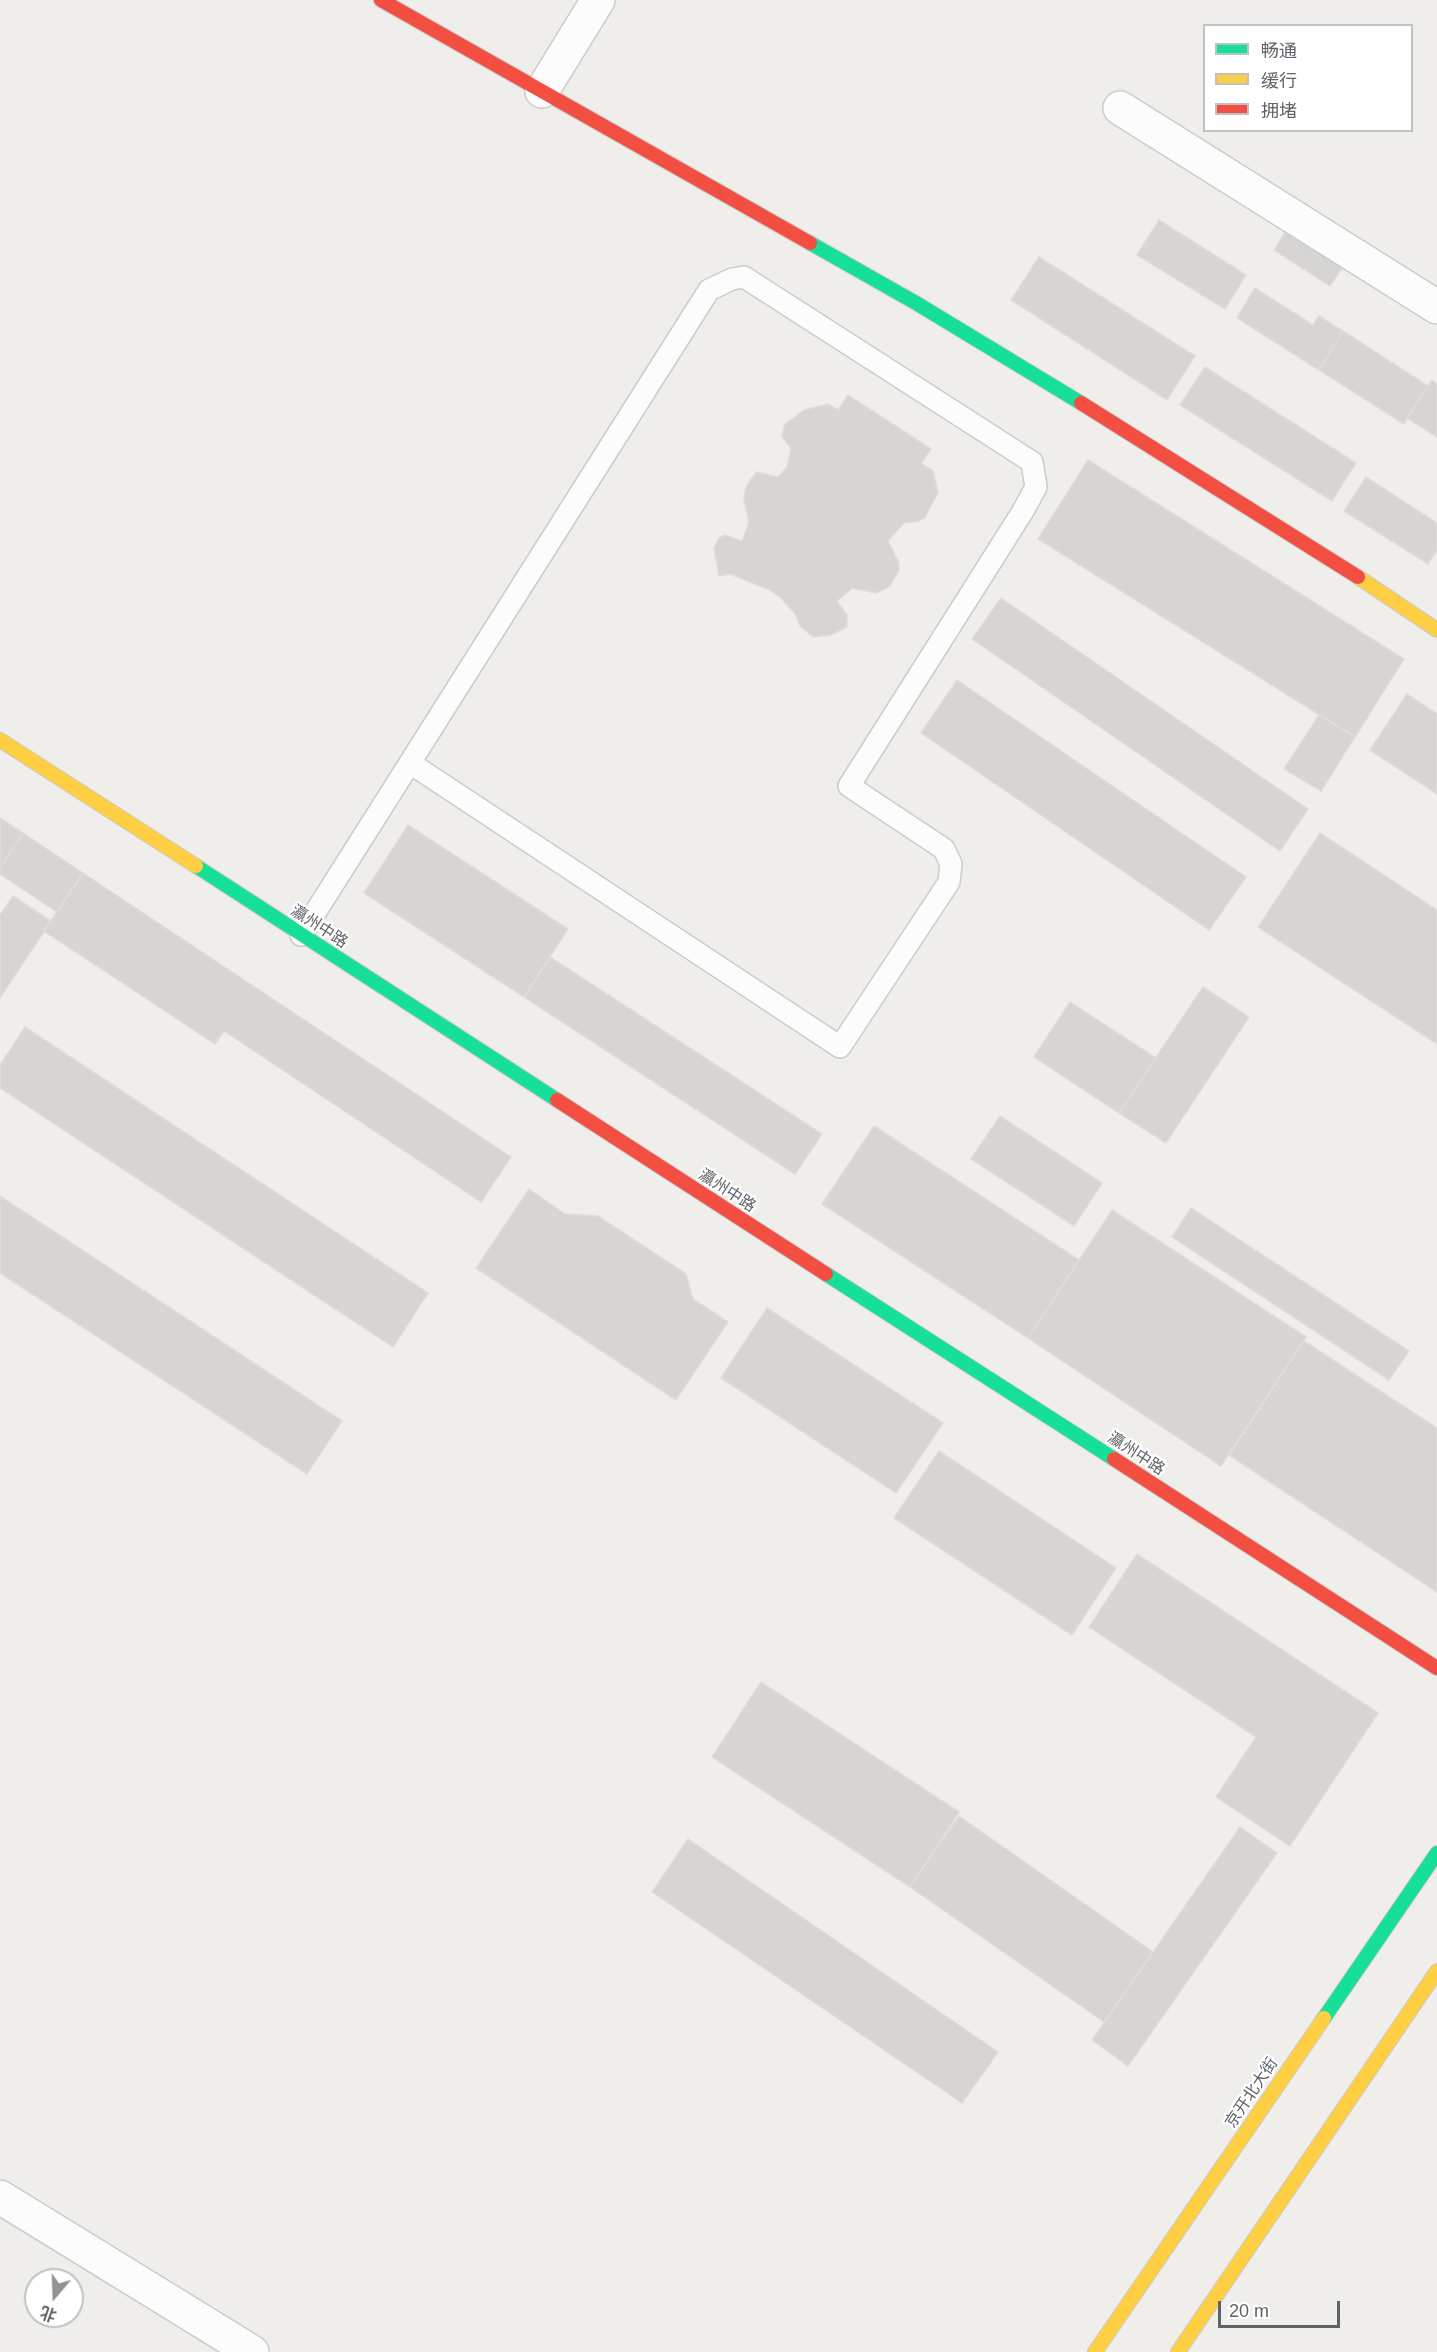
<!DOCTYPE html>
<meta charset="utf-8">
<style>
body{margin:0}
#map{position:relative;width:1437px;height:2352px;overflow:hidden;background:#efeeea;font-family:Helvetica,"Noto Sans SC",sans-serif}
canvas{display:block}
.legend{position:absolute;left:1203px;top:24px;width:210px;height:108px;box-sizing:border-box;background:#fff;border:2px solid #bfc1c3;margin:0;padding:8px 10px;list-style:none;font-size:18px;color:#5f6368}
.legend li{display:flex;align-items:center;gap:12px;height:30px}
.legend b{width:30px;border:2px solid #bfc1c3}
.north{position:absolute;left:24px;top:2268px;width:60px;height:60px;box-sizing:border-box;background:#fff;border:2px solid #bfc1c3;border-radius:50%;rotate:199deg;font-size:16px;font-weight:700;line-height:24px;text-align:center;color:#5f6368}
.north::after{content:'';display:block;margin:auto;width:21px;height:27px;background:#919496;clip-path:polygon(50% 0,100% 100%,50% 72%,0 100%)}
.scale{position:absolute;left:1218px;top:2301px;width:122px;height:27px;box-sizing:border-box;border:3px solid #5f6368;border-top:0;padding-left:8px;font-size:18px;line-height:21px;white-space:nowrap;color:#5f6368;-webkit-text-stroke:4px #fff;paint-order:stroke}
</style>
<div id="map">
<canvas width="1437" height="2352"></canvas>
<ul class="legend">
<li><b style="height:8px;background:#16e098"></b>畅通</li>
<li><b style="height:8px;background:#ffcf43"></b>缓行</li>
<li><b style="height:8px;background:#f24e42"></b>拥堵</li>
</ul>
<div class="north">北</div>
<div class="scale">20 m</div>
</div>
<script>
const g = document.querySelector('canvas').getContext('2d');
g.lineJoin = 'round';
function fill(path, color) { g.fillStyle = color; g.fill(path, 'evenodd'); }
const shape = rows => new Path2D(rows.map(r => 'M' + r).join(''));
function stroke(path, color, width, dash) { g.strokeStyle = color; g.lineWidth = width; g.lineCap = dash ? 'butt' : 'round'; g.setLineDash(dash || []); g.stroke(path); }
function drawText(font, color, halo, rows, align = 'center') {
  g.font = font + ' Helvetica,"Noto Sans SC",sans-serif'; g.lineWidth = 4.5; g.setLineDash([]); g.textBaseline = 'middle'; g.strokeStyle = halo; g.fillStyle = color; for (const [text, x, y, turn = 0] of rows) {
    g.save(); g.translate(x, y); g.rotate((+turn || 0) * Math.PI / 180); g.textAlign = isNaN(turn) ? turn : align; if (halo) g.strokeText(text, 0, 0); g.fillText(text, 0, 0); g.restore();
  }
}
const building = shape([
 [1159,220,1246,275,1225,309,1137,255,1159,220],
 [1289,226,1346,262,1330,286,1274,250,1289,226],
 [1039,257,1195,356,1167,400,1011,300,1039,257],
 [1255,288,1313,325,1319,316,1343,331,1319,370,1237,318,1255,288],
 [1343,331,1428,386,1404,424,1319,370,1343,331],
 [1205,367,1356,463,1332,501,1180,405,1205,367],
 [1432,380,1437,384,1437,437,1407,418,1432,380],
 [848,395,931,449,921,463,933,471,938,493,925,517,919,521,904,523,888,541,899,563,899,570,890,586,876,593,852,588,837,601,847,615,847,627,831,635,813,637,800,626,796,615,781,598,770,590,730,574,719,576,714,548,719,538,725,535,742,541,749,522,744,500,745,490,750,480,757,472,778,477,787,467,791,449,782,436,785,424,804,410,828,404,838,410,848,395],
 [1088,460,1404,659,1355,737,1038,539,1088,460],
 [1366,477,1437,523,1437,550,1428,564,1344,511,1366,477],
 [1001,598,1308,809,1280,851,972,639,1001,598],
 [957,680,1246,877,1209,930,921,733,957,680],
 [1407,694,1437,714,1437,794,1370,750,1407,694],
 [1319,715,1355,737,1321,791,1284,769,1319,715],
 [0,818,23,833,0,867,0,818],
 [408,825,568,929,524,997,364,893,408,825],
 [23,833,83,873,57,912,0,874,0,867,23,833],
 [1320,833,1437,910,1437,1044,1258,927,1320,833],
 [83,873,511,1157,481,1202,224,1031,215,1044,44,931,83,873],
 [13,896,51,921,0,998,0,915,13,896],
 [550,957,822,1134,795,1174,524,997,550,957],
 [1203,987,1249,1017,1166,1143,1119,1113,1203,987],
 [1070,1002,1156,1058,1119,1113,1034,1057,1070,1002],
 [25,1027,428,1293,393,1347,0,1088,0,1065,25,1027],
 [1000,1116,1102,1183,1074,1226,971,1159,1000,1116],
 [874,1126,1079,1260,1028,1338,822,1204,874,1126],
 [529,1189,565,1214,598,1216,686,1274,693,1299,728,1322,676,1400,476,1268,529,1189],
 [0,1196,342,1421,307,1474,0,1273,0,1196],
 [1191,1208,1409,1351,1389,1380,1172,1237,1191,1208],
 [1112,1210,1306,1337,1221,1466,1028,1338,1112,1210],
 [767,1308,943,1423,896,1493,721,1378,767,1308],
 [1304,1341,1437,1428,1437,1592,1229,1455,1304,1341],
 [939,1451,1116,1568,1072,1635,894,1518,939,1451],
 [1137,1554,1378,1713,1290,1846,1216,1797,1256,1737,1089,1627,1137,1554],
 [761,1682,959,1812,910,1887,712,1757,761,1682],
 [959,1816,1153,1952,1104,2022,910,1887,959,1816],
 [1240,1827,1277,1853,1128,2066,1092,2040,1240,1827],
 [688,1839,998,2052,962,2103,652,1892,688,1839]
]);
const lane = shape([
 [301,935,709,290,732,279,744,277,1032,462,1036,487,1023,511,849,786,944,849,951,864,949,882,840,1047,410,763]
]);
const street = shape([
 [542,91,598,0],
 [1120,108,1437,307],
 [0,2197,252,2352]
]);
const fast = shape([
 [810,243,916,303,1081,403],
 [196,866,557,1100],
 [826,1274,1114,1459],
 [1324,2018,1437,1853]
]);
const slow = shape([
 [1358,577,1437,630],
 [0,740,196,866],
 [1095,2352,1324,2018],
 [1178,2352,1437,1971]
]);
const jam = shape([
 [381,0,810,243],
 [1081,403,1358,577],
 [557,1100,826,1274],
 [1114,1459,1437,1668]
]);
const streetNames = [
 ["瀛州中路",319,927,33],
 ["瀛州中路",727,1191,33],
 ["瀛州中路",1136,1454,33],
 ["京开北大街",1252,2093,-56]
];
fill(building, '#d6d5d3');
stroke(building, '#deddd9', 1.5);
stroke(lane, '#cbcccc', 24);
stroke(street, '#cbcccc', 36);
stroke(fast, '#cacacb', 16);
stroke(slow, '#cacacb', 16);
stroke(jam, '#cacacb', 16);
stroke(lane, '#fdfcfc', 21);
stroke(street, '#fdfcfc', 33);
stroke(fast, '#16e098', 14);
stroke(slow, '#ffcf43', 14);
stroke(jam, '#f24e42', 14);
drawText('16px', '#5f6368', '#fff', streetNames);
</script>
